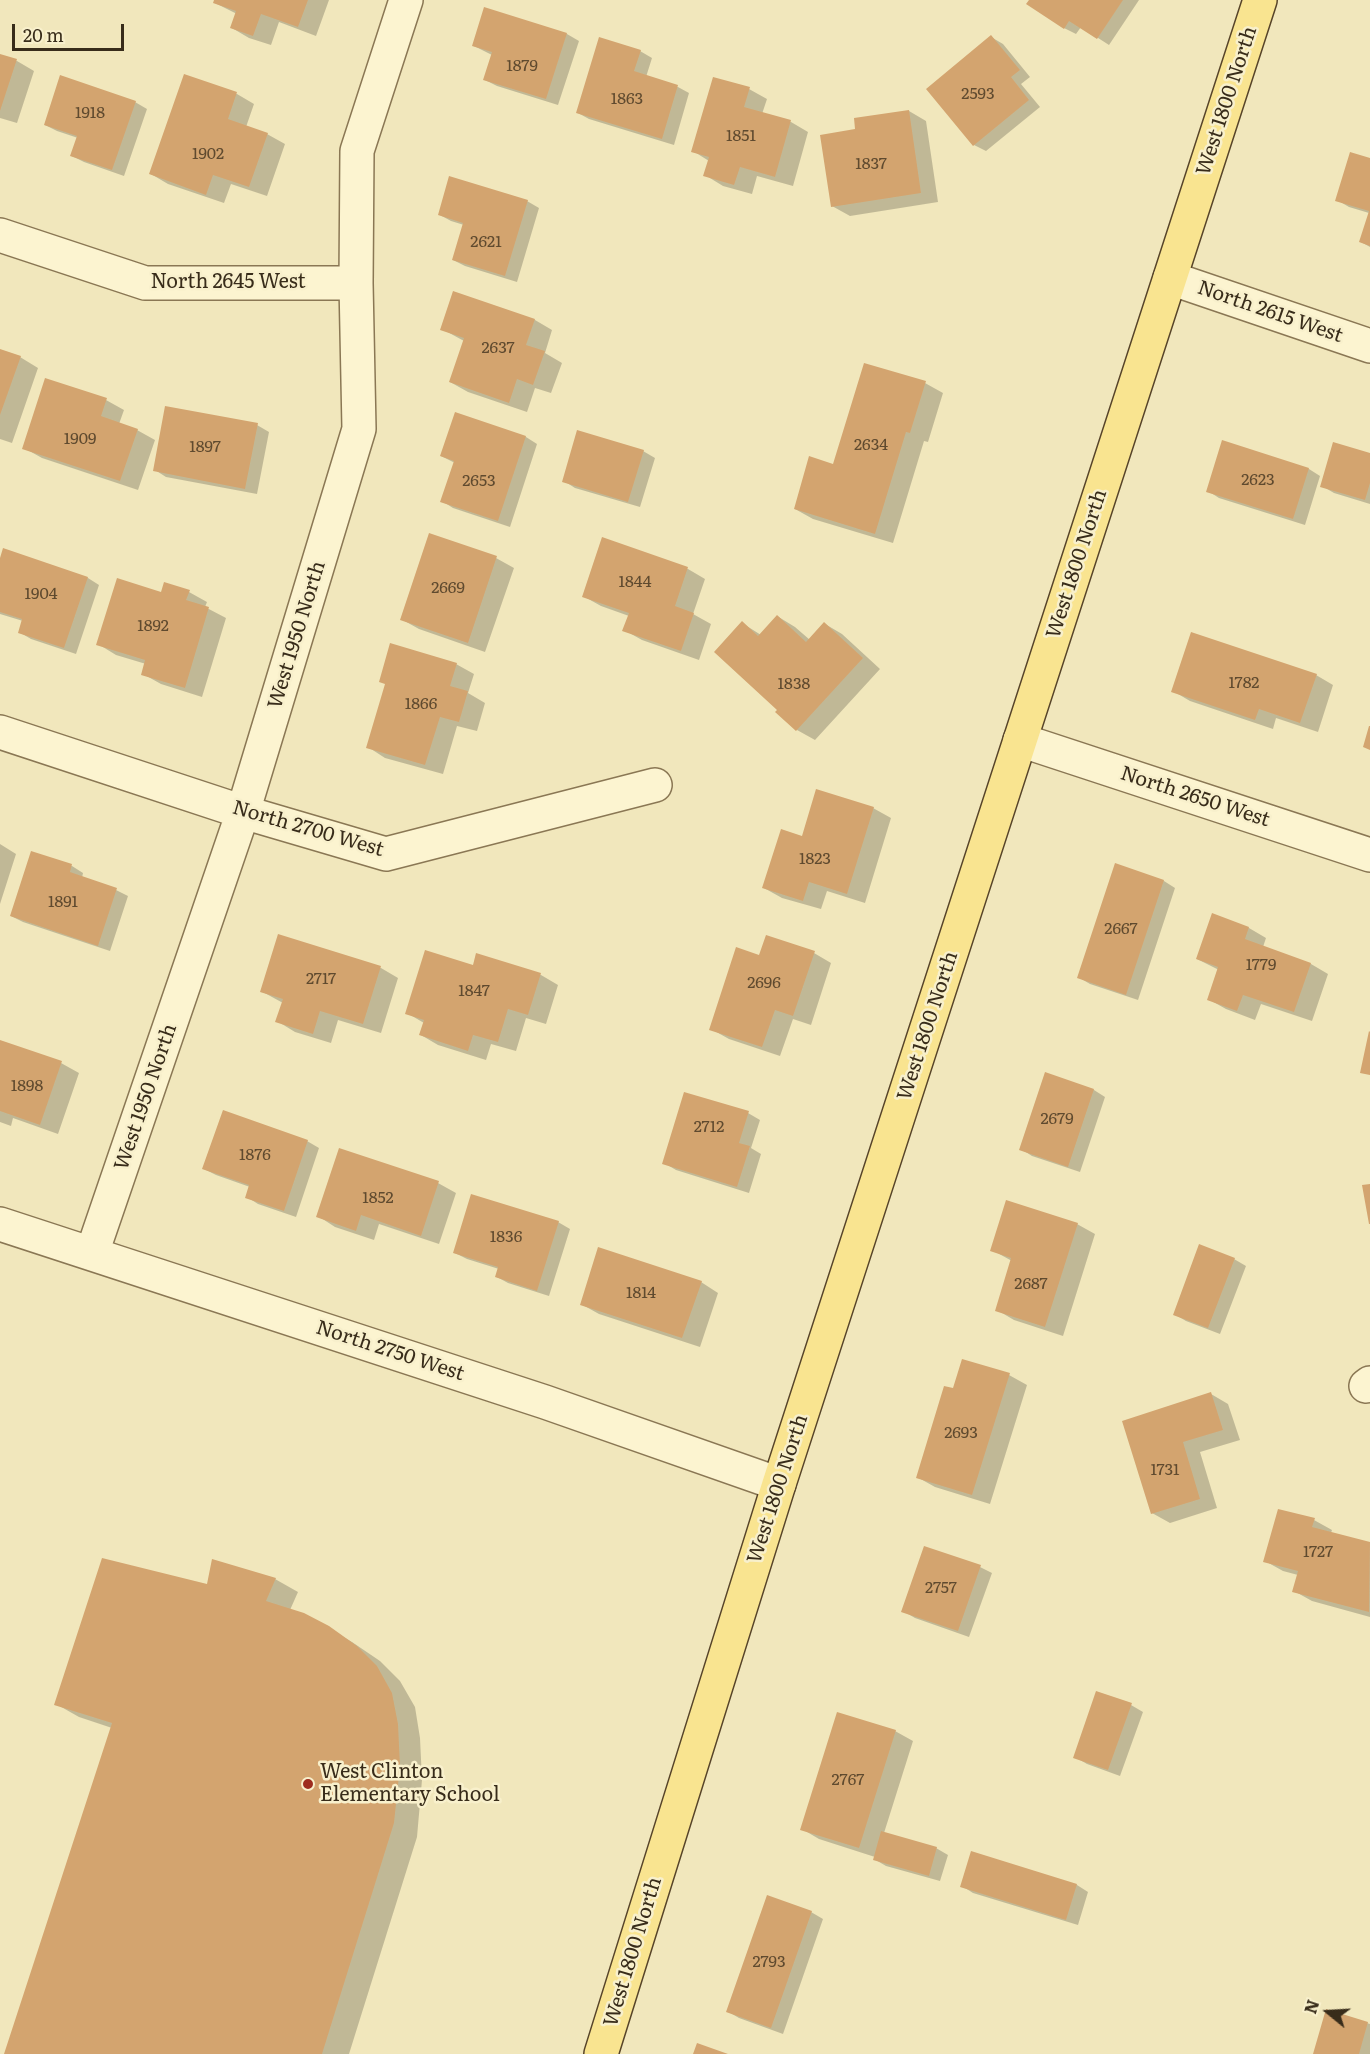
<!DOCTYPE html>
<style>
body{margin:0}
#map{position:relative;width:1370px;height:2054px;overflow:hidden;background:#f1e7bc;font-family:Literata,serif}
canvas{display:block}
.north{position:absolute;left:1298px;top:1982px;width:60px;height:60px;-webkit-text-stroke:4px #f8f0cc;paint-order:stroke;rotate:288deg;font-size:16px;font-weight:700;line-height:24px;text-align:center;color:#382c1a}
.north::after{content:'';display:block;margin:auto;width:21px;height:27px;background:#382c1a;clip-path:polygon(50% 0,100% 100%,50% 72%,0 100%)}
.scale{position:absolute;left:12px;top:24px;width:112px;height:27px;box-sizing:border-box;border:3px solid #382c1a;border-top:0;padding-left:8px;font-size:18px;line-height:21px;white-space:nowrap;color:#382c1a;-webkit-text-stroke:4px #f8f0cc;paint-order:stroke}
</style>
<div id="map">
<canvas width="1370" height="2054"></canvas>
<div class="north">N</div>
<div class="scale">20 m</div>
</div>
<script>
const g = document.querySelector('canvas').getContext('2d');
g.lineJoin = 'round';
function fill(path, color) { g.fillStyle = color; g.fill(path, 'evenodd'); }
const shape = rows => new Path2D(rows.map(r => 'M' + r).join(''));
function stroke(path, color, width, dash) { g.strokeStyle = color; g.lineWidth = width; g.lineCap = dash ? 'butt' : 'round'; g.setLineDash(dash || []); g.stroke(path); }
function drawText(font, color, halo, rows, align = 'center') {
  g.font = font + ' Literata,serif'; g.lineWidth = 5; g.setLineDash([]); g.textBaseline = 'middle'; g.strokeStyle = halo; g.fillStyle = color; for (const [text, x, y, turn = 0] of rows) {
    g.save(); g.translate(x, y); g.rotate((+turn || 0) * Math.PI / 180); g.textAlign = isNaN(turn) ? turn : align; if (halo) g.strokeText(text, 0, 0); g.fillText(text, 0, 0); g.restore();
  }
}
const shadow = shape([
 [216,0,329,0,316,36,279,22,271,45,249,38,232,28,237,14,215,3],
 [1030,0,1139,0,1109,45,1081,27,1076,34,1064,28],
 [485,9,567,34,579,41,558,105,497,86,485,80,492,55,474,46],
 [991,37,1003,44,1030,77,1021,84,1040,107,986,151,974,145],
 [640,51,652,58,646,77,678,87,689,93,674,145,589,119,578,113],
 [0,55,17,61,34,71,17,123,0,118],
 [185,76,237,94,254,104,246,127,267,134,285,144,267,196,231,184,224,203,168,184,151,174],
 [749,89,767,99,762,114,791,122,808,132,793,186,757,176,752,194,723,186,705,175,709,161,693,151],
 [135,102,147,109,124,176,84,162,72,156,78,138,57,131,45,125],
 [909,111,926,121,938,202,850,216,832,206,857,131],
 [1370,160,1370,247,1361,242,1369,213,1349,207,1337,200],
 [527,201,539,208,517,282,465,266,453,260,464,225,451,221,440,215],
 [454,293,535,320,552,330,545,353,562,363,551,393,535,388,527,412,468,392,450,382,464,341,442,329],
 [0,350,20,357,38,368,12,443,0,439],
 [925,383,943,393,928,442,924,441,893,543,813,519,795,509,834,466],
 [106,400,124,410,119,424,137,430,155,440,138,490,42,458,24,448],
 [456,414,526,437,537,444,510,527,453,508,442,501,455,463,441,456],
 [257,425,269,432,257,494,166,477,155,470],
 [1223,442,1309,469,1320,476,1305,525,1219,498,1208,491],
 [643,451,655,458,640,507,575,488,564,481],
 [1370,455,1370,504,1334,493,1322,486],
 [603,539,688,569,705,579,693,614,711,624,699,660,642,640,624,630,629,616,601,606,583,596],
 [4,550,88,578,99,585,76,654,31,639,19,632,23,621,0,614,0,563],
 [496,558,514,568,485,652,419,629,401,619],
 [189,592,207,602,205,607,226,618,202,697,161,684,143,674,146,664,116,655,98,644,162,594],
 [777,616,795,627,810,640,825,624,842,634,880,669,815,740,797,730,779,710,742,623,761,635],
 [456,664,474,674,468,693,485,703,477,731,457,726,443,774,385,758,368,747],
 [1316,675,1333,685,1318,732,1276,718,1273,729,1190,701,1173,691],
 [873,808,891,818,865,903,827,891,821,909,782,898,764,888,803,838],
 [0,844,16,854,0,904],
 [32,853,72,866,83,873,82,878,116,890,128,896,110,951,23,922,11,916],
 [1116,865,1164,881,1175,888,1138,1000,1090,984,1078,977],
 [1213,915,1249,928,1266,938,1263,947,1311,964,1328,974,1312,1021,1261,1004,1255,1020,1226,1009,1208,999,1219,970,1197,959],
 [279,936,381,968,398,978,381,1033,338,1020,331,1043,295,1032,277,1021,283,1003,261,991],
 [814,953,831,963,811,1025,793,1019,780,1056,729,1039,711,1029,760,957],
 [477,954,541,975,558,985,546,1024,526,1018,516,1051,491,1044,486,1060,438,1045,421,1035,424,1023,407,1013,473,967],
 [0,1042,61,1063,79,1073,58,1134,13,1118,11,1126,0,1122],
 [1046,1074,1094,1090,1105,1097,1080,1172,1032,1156,1021,1149],
 [748,1113,760,1120,751,1148,761,1154,749,1193,676,1170,664,1163],
 [307,1141,319,1148,296,1217,258,1204,247,1197,250,1187,216,1175,204,1169],
 [438,1183,456,1193,439,1244,379,1224,374,1240,335,1227,318,1216],
 [558,1222,570,1229,549,1296,508,1283,497,1277,499,1269,467,1259,455,1253],
 [1077,1224,1095,1234,1063,1336,1014,1320,997,1310,1012,1261,992,1250],
 [1234,1259,1246,1266,1220,1334,1186,1321,1174,1314],
 [701,1282,718,1293,700,1347,599,1314,581,1304],
 [1009,1375,1027,1385,990,1504,935,1487,917,1477,954,1390],
 [1211,1394,1228,1404,1240,1440,1200,1452,1217,1508,1170,1523,1152,1513,1124,1422],
 [1314,1520,1332,1530,1331,1533,1370,1544,1370,1617,1312,1601,1294,1591,1298,1575,1283,1571,1265,1561],
 [980,1567,992,1573,969,1637,915,1618,903,1611],
 [275,1579,298,1592,290,1610,328,1628,352,1642,380,1661,400,1681,415,1707,420,1738,422,1780,417,1837,349,2054,6,2054,112,1728,79,1717,56,1704,208,1586],
 [1097,1693,1131,1705,1143,1712,1120,1776,1087,1764,1075,1757],
 [895,1731,913,1741,884,1833,936,1848,948,1855,940,1881,886,1866,874,1859,875,1857,819,1839,802,1829],
 [972,1853,1077,1885,1088,1892,1078,1925,973,1893,962,1886],
 [811,1912,823,1919,783,2034,739,2018,727,2011],
 [1327,2011,1370,2024,1370,2054,1314,2054]
]);
const building = shape([
 [214,0,308,0,298,27,261,14,253,36,230,28,236,11,213,3],
 [1029,0,1123,0,1097,39,1069,21,1064,29,1026,4],
 [484,7,567,33,546,99,483,80,492,52,472,46],
 [991,35,1020,70,1011,77,1029,100,973,146,926,89],
 [599,37,641,50,634,71,678,85,662,139,576,113],
 [0,54,17,59,0,111],
 [184,74,237,92,228,119,268,133,249,187,213,175,206,195,149,174],
 [60,75,136,101,112,170,70,156,77,136,44,125],
 [713,77,750,87,744,107,791,120,775,177,740,167,734,185,703,176,709,157,691,152],
 [909,110,921,193,831,207,820,135,855,129,854,118],
 [1350,152,1370,158,1370,246,1359,242,1369,211,1335,201],
 [449,176,528,200,505,276,452,260,463,223,438,215],
 [453,291,535,319,526,345,545,351,533,385,517,379,509,403,449,382,464,338,440,330],
 [0,349,21,356,0,415],
 [864,363,926,381,910,433,906,432,875,534,794,509,809,456,833,464],
 [45,378,107,398,101,416,138,429,120,481,22,449],
 [165,406,258,423,245,489,153,471],
 [455,412,526,436,498,521,440,502,454,461,440,456],
 [577,430,644,450,628,502,562,482],
 [1222,440,1309,468,1293,519,1206,492],
 [1333,442,1370,453,1370,483,1365,500,1320,487],
 [429,533,497,556,468,643,400,620],
 [602,537,688,567,675,606,694,613,681,651,622,631,629,613,582,597],
 [3,548,88,577,64,648,18,633,22,619,0,612,0,558],
 [117,578,161,592,164,582,190,590,186,600,209,607,185,688,141,675,145,660,96,645],
 [777,615,806,642,824,622,863,658,796,731,775,712,777,710,714,652,742,621,758,636],
 [1191,632,1317,674,1300,723,1259,709,1255,720,1171,692],
 [390,643,457,663,450,686,468,691,459,722,440,717,425,765,366,748,385,684,379,682],
 [1369,726,1370,726,1370,750,1363,747],
 [816,789,874,807,847,894,809,882,803,901,762,888,781,829,802,836],
 [31,851,72,864,70,872,117,888,98,946,10,916],
 [1115,863,1164,880,1126,995,1077,978],
 [1212,913,1249,927,1245,939,1311,963,1294,1012,1243,995,1237,1011,1207,1000,1218,967,1196,959],
 [278,934,381,966,363,1024,320,1011,313,1034,275,1022,283,999,260,992],
 [766,935,815,951,793,1016,775,1010,762,1047,709,1030,736,947,759,955],
 [425,950,473,965,476,953,541,973,528,1015,508,1009,498,1042,473,1035,468,1051,419,1035,424,1020,405,1014],
 [1369,1031,1370,1032,1370,1075,1360,1073],
 [0,1040,62,1061,40,1125,0,1111],
 [1045,1072,1094,1089,1068,1167,1019,1150],
 [684,1092,749,1111,739,1143,750,1146,737,1187,662,1164],
 [223,1110,308,1140,284,1211,245,1198,249,1185,202,1169],
 [339,1148,439,1181,421,1236,361,1215,356,1231,316,1217],
 [1370,1184,1370,1224,1369,1224,1362,1185],
 [471,1194,559,1221,537,1291,495,1277,498,1267,453,1253],
 [1006,1200,1078,1223,1045,1327,995,1311,1011,1258,990,1251],
 [1199,1244,1235,1258,1208,1328,1173,1315],
 [598,1247,702,1281,682,1338,580,1305],
 [962,1359,1010,1373,972,1495,916,1478,944,1386,953,1388],
 [1211,1392,1223,1430,1183,1442,1200,1499,1151,1514,1122,1421],
 [1278,1509,1315,1518,1312,1527,1370,1542,1369,1612,1292,1592,1298,1571,1263,1562],
 [924,1546,981,1565,958,1631,901,1612],
 [102,1558,207,1584,212,1559,276,1578,266,1601,304,1613,329,1626,357,1646,377,1666,392,1693,398,1724,400,1766,394,1823,322,2054,4,2054,112,1723,54,1705],
 [1096,1691,1132,1703,1108,1770,1073,1758],
 [837,1712,896,1730,859,1848,800,1830],
 [881,1831,937,1847,929,1876,873,1860],
 [971,1851,1077,1884,1066,1920,960,1887],
 [767,1895,812,1911,771,2028,726,2012],
 [1326,2009,1368,2022,1359,2054,1313,2054],
 [697,2043,728,2054,693,2054]
]);
const minor = shape([
 [0,235,145,283,356,283],
 [1170,278,1370,346],
 [0,732,243,812,386,854,655,785],
 [1020,740,1370,855],
 [0,1224,545,1402,779,1484],
 [92,1253,243,812,359,429,356,283,357,151,406,0],
 [1366,1386,1370,1383]
]);
const major = shape([
 [601,2054,779,1484,1260,0]
]);
const markers = [
 [308,1784,6,"#9e2d1f"]
];
const numberNames = [
 ["1879",522,66],
 ["2593",978,94],
 ["1863",627,99],
 ["1918",90,113],
 ["1851",741,136],
 ["1902",208,154],
 ["1837",871,164],
 ["2621",486,242],
 ["2637",498,348],
 ["1909",80,439],
 ["2634",871,445],
 ["1897",205,447],
 ["2623",1258,480],
 ["2653",479,481],
 ["1844",635,582],
 ["2669",448,588],
 ["1904",41,594],
 ["1892",153,626],
 ["1782",1244,683],
 ["1838",794,684],
 ["1866",421,704],
 ["1823",815,859],
 ["1891",63,902],
 ["2667",1121,929],
 ["1779",1261,965],
 ["2717",321,979],
 ["2696",764,983],
 ["1847",474,991],
 ["1898",27,1086],
 ["2679",1057,1119],
 ["2712",709,1127],
 ["1876",255,1155],
 ["1852",378,1198],
 ["1836",506,1237],
 ["2687",1031,1284],
 ["1814",641,1293],
 ["2693",961,1433],
 ["1731",1165,1470],
 ["1727",1318,1552],
 ["2757",941,1588],
 ["2767",848,1780],
 ["2793",769,1962]
];
const streetNames = [
 ["West 1800 North",1227,101,-72],
 ["North 2645 West",228,282],
 ["North 2615 West",1270,312,19],
 ["West 1800 North",1077,564,-72],
 ["West 1950 North",297,635,-73],
 ["North 2650 West",1195,797,18],
 ["North 2700 West",308,829,16],
 ["West 1800 North",928,1026,-72],
 ["West 1950 North",146,1097,-71],
 ["North 2750 West",390,1351,18],
 ["West 1800 North",778,1489,-72],
 ["West 1800 North",633,1952,-73]
];
const poiNames = [
 ["West Clinton",320,1772],
 ["Elementary School",320,1795]
];
fill(shadow, '#0003');
fill(building, '#d3a46f');
stroke(minor, '#8a7754', 36);
stroke(major, '#574429', 36);
stroke(minor, '#fcf4d0', 33);
stroke(major, '#f9e490', 33);
for (const [x, y, r, color] of markers) { const dot = new Path2D(); dot.arc(x, y, r, 0, 2 * Math.PI); g.fillStyle = color; g.fill(dot); stroke(dot, '#f8f0cc', 2); }
drawText('16px', '#5f4a2f', null, numberNames);
drawText('20px', '#382c1a', '#f8f0cc', streetNames);
drawText('20px', '#382c1a', '#f8f0cc', poiNames, 'left');
</script>
